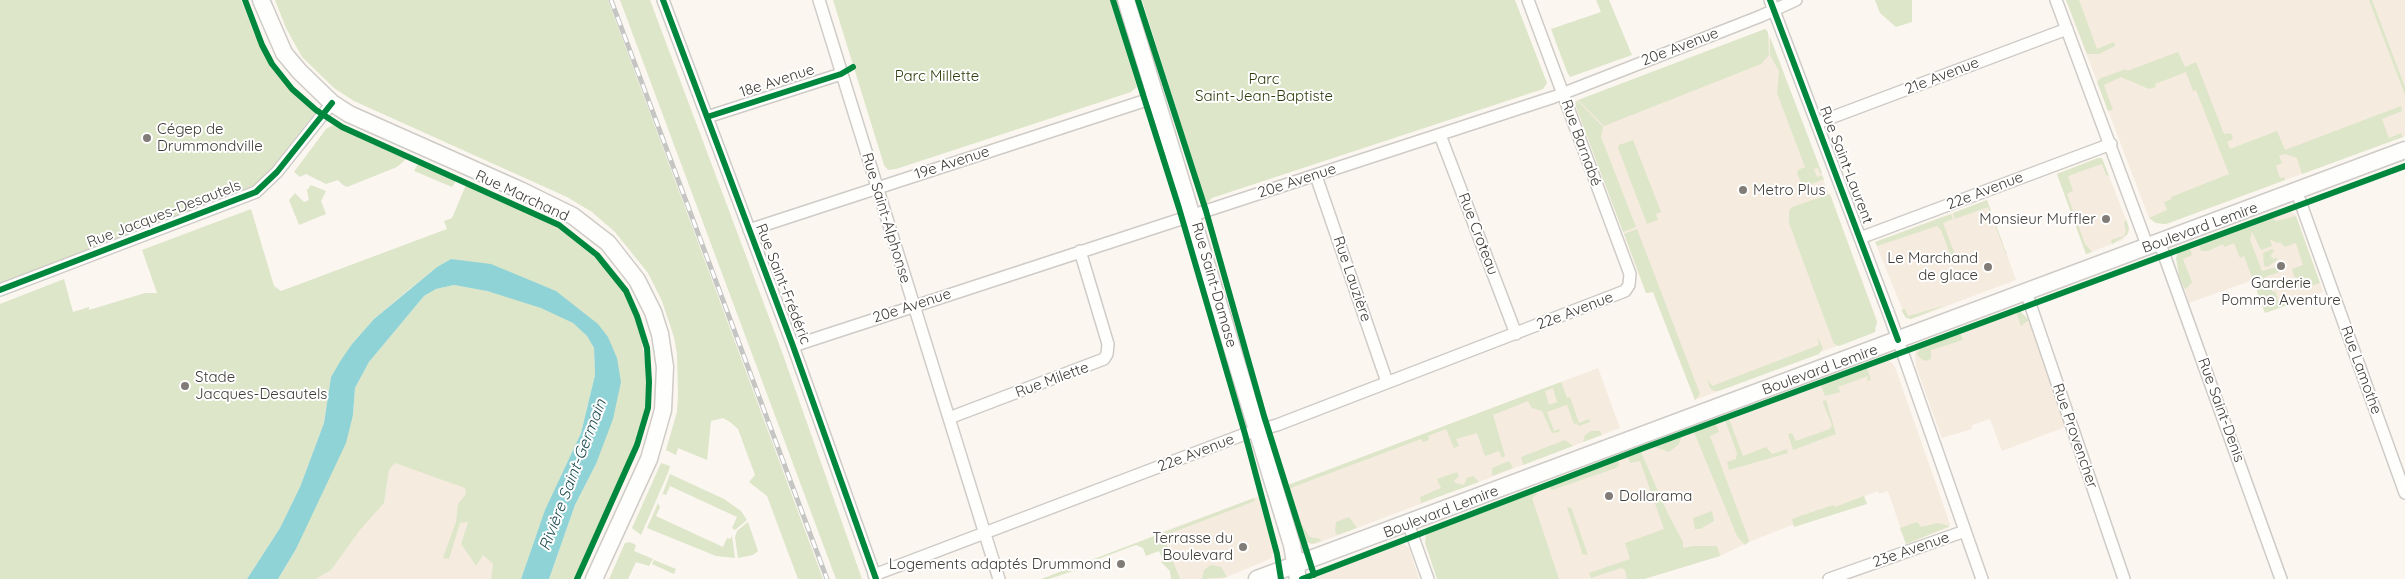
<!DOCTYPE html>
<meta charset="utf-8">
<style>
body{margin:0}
canvas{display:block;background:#fbf6f0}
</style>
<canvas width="2405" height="579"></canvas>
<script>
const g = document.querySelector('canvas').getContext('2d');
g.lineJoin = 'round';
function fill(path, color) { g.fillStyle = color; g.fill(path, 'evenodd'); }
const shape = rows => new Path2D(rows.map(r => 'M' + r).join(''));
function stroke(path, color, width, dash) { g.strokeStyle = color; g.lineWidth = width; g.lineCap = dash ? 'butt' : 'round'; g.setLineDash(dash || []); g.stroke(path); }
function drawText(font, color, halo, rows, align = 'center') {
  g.font = font + ' Quicksand,sans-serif'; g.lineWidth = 4; g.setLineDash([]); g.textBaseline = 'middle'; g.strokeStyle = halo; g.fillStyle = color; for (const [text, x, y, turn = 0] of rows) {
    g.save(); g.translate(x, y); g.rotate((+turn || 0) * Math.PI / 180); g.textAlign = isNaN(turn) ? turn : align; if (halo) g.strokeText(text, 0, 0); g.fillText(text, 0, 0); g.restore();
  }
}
const built = shape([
 [2066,0,2405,0,2405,136,2166,224,2156,223,2149,218],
 [1766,29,1876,317,1877,322,1875,330,1876,331,1695,400,1653,292,1646,293,1574,102],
 [2098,158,2102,158,2129,228,2129,232,2122,240,2086,254,2057,174],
 [1987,200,2016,280,1917,317,1906,318,1875,242],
 [2290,211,2296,215,2323,292,2265,313,2253,280,2189,303,2177,265,2178,252],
 [2020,311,2030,322,2065,427,2002,451,1990,419,1972,425,1972,429,1942,438,1916,367,1915,351],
 [1889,360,1895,367,1950,524,1948,528,1906,544,1888,491,1879,494,1878,491,1749,542,1720,556,1644,579,1559,579,1530,494],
 [1598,368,1620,428,1315,544,1306,542,1288,485],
 [402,454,478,491,461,544,476,566,483,555,493,564,491,579,316,579,331,570,360,530,384,503,389,470],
 [1260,496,1274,546,1272,558,1222,579,1176,579,1159,533],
 [1403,543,1409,548,1419,579,1315,579,1315,577]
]);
const green = shape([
 [0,0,241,0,254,33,272,69,292,92,315,113,267,174,249,189,0,283],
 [275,0,608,0,823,579,798,579,767,496,749,482,755,475,738,429,730,422,723,418,711,421,707,460,678,448,676,455,666,450,677,412,678,396,677,354,674,337,662,301,648,273,615,232,592,212,567,197,354,101,334,88,302,57,286,28],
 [620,0,650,0,782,352,862,579,836,579],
 [833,0,1110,0,1137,87,1131,92,896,169,888,170,884,165],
 [1142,0,1515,0,1547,83,1543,89,1227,193,1212,198,1206,204],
 [1596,0,1609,0,1632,55,1570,77,1567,72,1551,29,1601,12],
 [1875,0,1912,0,1912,22,1896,27,1880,13],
 [2066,0,2079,0,2097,49,2114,42,2115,46,2099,54,2087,54],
 [2369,0,2372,0,2405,87,2405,95],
 [1765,29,1768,32,1769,55,1761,64,1604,126,1578,100],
 [1770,37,1822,173,1820,174,1818,168,1814,169,1817,177,1822,175,1824,179,1807,186,1802,184,1797,173,1798,170,1805,167,1777,93,1779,71,1770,55],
 [2178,52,2185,67,2196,62,2224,134,2231,133,2233,139,2227,142,2230,149,2277,131,2285,150,2401,106,2402,111,2382,119,2389,138,2401,133,2403,137,2302,174,2297,158,2285,154,2279,156,2282,163,2276,166,2280,178,2284,177,2285,180,2166,224,2156,223,2149,218,2167,210,2164,202,2172,199,2171,197,2229,174,2196,90,2193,91,2186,72,2155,84,2156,87,2149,89,2121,77,2104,85,2113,110,2108,111,2097,82,2101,78,2126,69,2127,71],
 [1577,100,1603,127,1601,137,1636,227,1623,232,1575,104],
 [333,125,407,158,397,167,347,187,343,185,338,180,326,184,306,174,300,177,294,172,326,129],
 [1633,140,1661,212,1656,214,1658,220,1647,224,1618,148,1619,145],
 [2098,158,2102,158,2109,176,2106,175,2102,164,2068,176,2073,191,2067,194,2085,244,2092,252,2086,254,2057,174],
 [418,164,456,181,452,187,414,171],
 [311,185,326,191,321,201,326,214,299,225,289,200,295,193,304,202,309,200,307,190],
 [466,185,557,227,586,248,617,282,626,295,639,325,647,374,645,409,642,425,634,447,574,579,549,579,575,505,596,464,608,337,451,259,437,267,406,292,374,319,352,344,331,377,324,423,300,487,280,528,247,579,0,579,0,304,64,279,73,312,89,307,89,310,145,293,157,293,142,250,251,209,274,286,281,291,447,229,444,221,452,218],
 [1830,194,1877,322,1875,329,1876,331,1873,333,1839,346,1834,344,1832,339,1789,223,1789,211,1792,207],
 [1987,200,2005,250,2007,253,2006,254,1988,207,1955,219,1953,213],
 [1951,214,1953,219,1943,223,1958,263,1954,264,1941,230,1937,226,1877,246,1875,242],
 [2296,216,2320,283,2299,290,2292,269,2303,265,2296,243,2285,247,2280,242,2277,243,2270,239,2272,246,2261,250,2252,232,2250,240,2262,271,2283,265,2285,270,2265,277,2273,292,2275,291,2279,303,2298,297,2300,301,2265,313,2244,256,2240,258,2234,243,2224,247,2223,244,2208,251,2201,251,2199,244,2272,217,2276,221],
 [2126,219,2129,228,2127,235,2112,244,2111,240,2124,236,2126,231,2124,224],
 [1637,229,1700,394,1695,400,1653,292,1646,293,1624,234],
 [2190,248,2192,255,2183,259,2192,282,2186,289,2184,288,2179,276,2176,258,2178,252],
 [2272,249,2274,251,2270,256,2274,259,2276,257,2277,260,2268,267,2264,266,2263,253],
 [454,285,487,291,541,307,573,323,587,336,594,348,595,375,581,433,545,511,521,579,491,579,493,564,483,555,476,566,461,544,468,522,460,523,449,559,443,558,456,522,458,504,466,494,465,488,395,463,389,470,384,503,360,530,331,570,316,579,278,579,296,549,353,415,355,388,369,362,424,296,436,289],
 [1947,305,1911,319,1906,318,1901,310,1905,309,1908,316],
 [2020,311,2029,320,2021,326,2016,312],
 [1960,333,1963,340,1931,350,1931,359,1925,361,1920,358,1917,354,1920,348],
 [1817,336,1823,348,1819,354,1719,391,1714,391,1710,388,1707,378,1712,386,1819,345],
 [1867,367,1871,380,1867,381,1868,376,1838,387,1840,392,1825,396,1821,385],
 [1561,382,1567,398,1570,397,1579,423,1589,419,1590,422,1579,426,1577,423,1574,424,1567,405,1547,412,1554,431,1560,429,1559,432,1552,433,1542,411,1532,408,1528,401,1493,415,1505,456,1502,458,1499,451,1485,456,1477,433,1456,439,1459,446,1454,448,1446,429,1428,436,1429,440,1423,442,1421,439,1293,487,1289,490,1288,485],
 [1553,388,1557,402,1549,405,1545,391],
 [1826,400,1836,434,1793,450,1788,434,1792,433,1796,441,1830,429,1832,425,1823,403,1823,401],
 [1729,419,1743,456,1766,447,1772,454,1787,449,1788,453,1729,470,1727,462,1736,459,1737,453,1725,420],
 [1716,424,1719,432,1710,436,1747,535,1749,542,1745,545,1737,536,1694,432],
 [1591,431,1600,431,1602,435,1583,442,1585,435],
 [1682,437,1678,445,1669,452,1655,447],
 [1565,440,1573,446,1523,465,1521,457],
 [1641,452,1668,514,1683,542,1683,548,1693,546,1717,546,1720,556,1644,579,1627,579,1625,570,1621,568,1591,578,1589,573,1630,559,1625,543,1664,529,1640,461,1630,463,1628,457],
 [1509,461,1513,468,1492,476,1492,468],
 [1618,461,1619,465,1616,468,1552,490,1549,487],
 [661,463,670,466,668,473,641,535,632,528],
 [1457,472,1459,476,1454,481,1455,483,1464,485,1467,478,1473,476,1479,482,1421,503,1420,497,1441,488,1437,479],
 [670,474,724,499,741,511,747,520,735,530,732,528,737,517,670,486,666,495,663,494,661,498],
 [1536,491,1537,494,1532,498,1559,579,1437,579,1425,543,1426,534],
 [1864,496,1867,504,1794,527,1792,519,1797,517,1833,505,1835,507],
 [1254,498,1255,501,1163,536,1180,579,1171,579,1170,571,1161,562,1163,560,1159,551,1146,556,1143,548,1136,545,1090,562,1085,567,1049,579,1041,579],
 [658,503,660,507,656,516,723,547,727,538,730,539,732,536,735,558,716,556,647,528],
 [1571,507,1588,555,1582,554,1581,549,1567,508],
 [1712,511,1714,521,1700,529,1695,529,1693,518],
 [1349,517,1357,528,1337,535,1335,531,1336,522],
 [748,522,758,551,753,555,738,558,735,537,737,531],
 [1917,522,1921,527,1938,523,1950,526,1906,544,1900,528],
 [1302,525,1310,537,1320,539,1321,541,1312,544,1306,542,1299,526],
 [630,542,636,545,634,551,653,559,649,566,636,562,628,579,609,579,625,543],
 [654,560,676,569,674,574,652,564],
 [1211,565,1221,567,1227,577,1202,579,1204,570]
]);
const water = shape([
 [451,259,491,264,556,291,598,324,608,337,617,358,621,382,613,419,596,464,575,505,549,579,521,579,545,510,581,433,595,375,594,348,587,336,573,323,541,308,487,291,454,285,436,289,424,296,369,362,355,388,353,415,346,443,296,549,278,579,247,579,280,528,300,487,324,423,331,377,341,360,352,344,374,319,437,267]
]);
const street = shape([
 [663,0,793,346,876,579],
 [819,0,999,579],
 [1770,0,1890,317,1982,579],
 [2056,0,2147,245],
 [707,117,841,74],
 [1817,123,2067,29],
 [1440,135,1516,334],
 [1316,176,1387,382],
 [2296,190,2405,493],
 [749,230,1156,97],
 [1860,238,2111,144],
 [2159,241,2281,579],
 [0,290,256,192,277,172,332,103],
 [2026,292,2124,579],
 [793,346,1554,97,1761,16,1796,0],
 [949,418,1104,359,1107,354,1108,344,1080,251],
 [1408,523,1428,579],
 [874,575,1245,434,1277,425,1625,291,1629,285,1630,274,1528,0],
 [1829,579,1965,531]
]);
const secondary = shape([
 [261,0,284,53,299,71,332,103,349,114,520,190,573,216,608,243,637,280,653,312,660,334,665,367,663,410,649,459,594,579],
 [1126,0,1292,545,1298,579],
 [1257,579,2405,150]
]);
const rail = shape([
 [611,0,827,579]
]);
const cycleway = shape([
 [245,0,262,45,272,64,292,89,316,110,342,127,559,225,597,255,626,291,637,316,647,348,649,382,648,408,637,445,577,579],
 [663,0,793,346,876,579],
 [1113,0,1179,208,1245,434,1277,554,1281,579],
 [1138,0,1206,211,1264,416,1314,575],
 [1770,0,1898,340],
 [707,117,841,74,853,67],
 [0,290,256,192,277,172,332,103],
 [1302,579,1641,449,2405,166]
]);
const markers = [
 [147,138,5,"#817c77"],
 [1743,190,5,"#817c77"],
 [2106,219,5,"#817c77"],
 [2281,266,5,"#817c77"],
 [1988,267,5,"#817c77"],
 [185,386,5,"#817c77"],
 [1609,496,5,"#817c77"],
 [1243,547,5,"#817c77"],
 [1121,564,5,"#817c77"]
];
const streetNames = [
 ["20e Avenue",1680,47,-21],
 ["21e Avenue",1942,76,-21],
 ["18e Avenue",777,81,-18],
 ["Rue Barnabé",1581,143,70],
 ["19e Avenue",952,163,-18],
 ["Rue Saint-Laurent",1846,165,69],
 ["20e Avenue",1297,181,-18],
 ["22e Avenue",1985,191,-21],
 ["Rue Marchand",522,196,25],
 ["Rue Jacques-Desautels",164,214,-21],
 ["Rue Saint-Alphonse",886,218,73],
 ["Boulevard Lemire",2200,228,-20],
 ["Rue Croteau",1478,234,69],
 ["Rue Lauzière",1352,279,71],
 ["Rue Saint-Frédéric",783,284,69],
 ["Rue Saint-Damase",1214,285,74],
 ["20e Avenue",912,306,-18],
 ["22e Avenue",1575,311,-21],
 ["Boulevard Lemire",1820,370,-20],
 ["Rue Lamothe",2361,370,70],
 ["Rue Milette",1052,380,-20],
 ["Rue Saint-Denis",2221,410,70],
 ["Rue Provencher",2075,436,71],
 ["22e Avenue",1196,453,-21],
 ["Boulevard Lemire",1441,512,-21],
 ["23e Avenue",1911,550,-19]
];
const parkNames = [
 ["Parc Millette",937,76],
 ["Parc",1264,79],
 ["Saint-Jean-Baptiste",1264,96]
];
const poiNames = [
 ["Cégep de",157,129],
 ["Drummondville",157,146],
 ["Metro Plus",1753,190],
 ["Monsieur Muffler",2096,219,"right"],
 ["Le Marchand",1978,258,"right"],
 ["de glace",1978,275,"right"],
 ["Garderie",2281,283,"center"],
 ["Pomme Aventure",2281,300,"center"],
 ["Stade",195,377],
 ["Jacques-Desautels",195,394],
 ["Dollarama",1619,496],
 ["Terrasse du",1233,538,"right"],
 ["Boulevard",1233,555,"right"],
 ["Logements adaptés Drummond",1111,564,"right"]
];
const waterNames = [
 ["Rivière Saint-Germain",573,475,-69]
];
fill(built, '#f5ebdf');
fill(green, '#dde6c8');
fill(water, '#90d3d7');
stroke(street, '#cfcbc6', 14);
stroke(secondary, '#cfcbc6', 19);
stroke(street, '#fefefd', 11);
stroke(secondary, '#fefefd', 16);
stroke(rail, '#c5c5c3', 5);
stroke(rail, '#fff', 3, [9]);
stroke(cycleway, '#00873e', 6);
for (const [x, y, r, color] of markers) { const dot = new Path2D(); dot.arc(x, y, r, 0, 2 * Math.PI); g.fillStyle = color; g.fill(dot); stroke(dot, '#fff', 2); }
drawText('15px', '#3f3b36', '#fff', streetNames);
drawText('15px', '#2d3d0c', '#fff', parkNames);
drawText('15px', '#3f3b36', '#fff', poiNames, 'left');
drawText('italic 16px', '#204d51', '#fff', waterNames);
</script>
